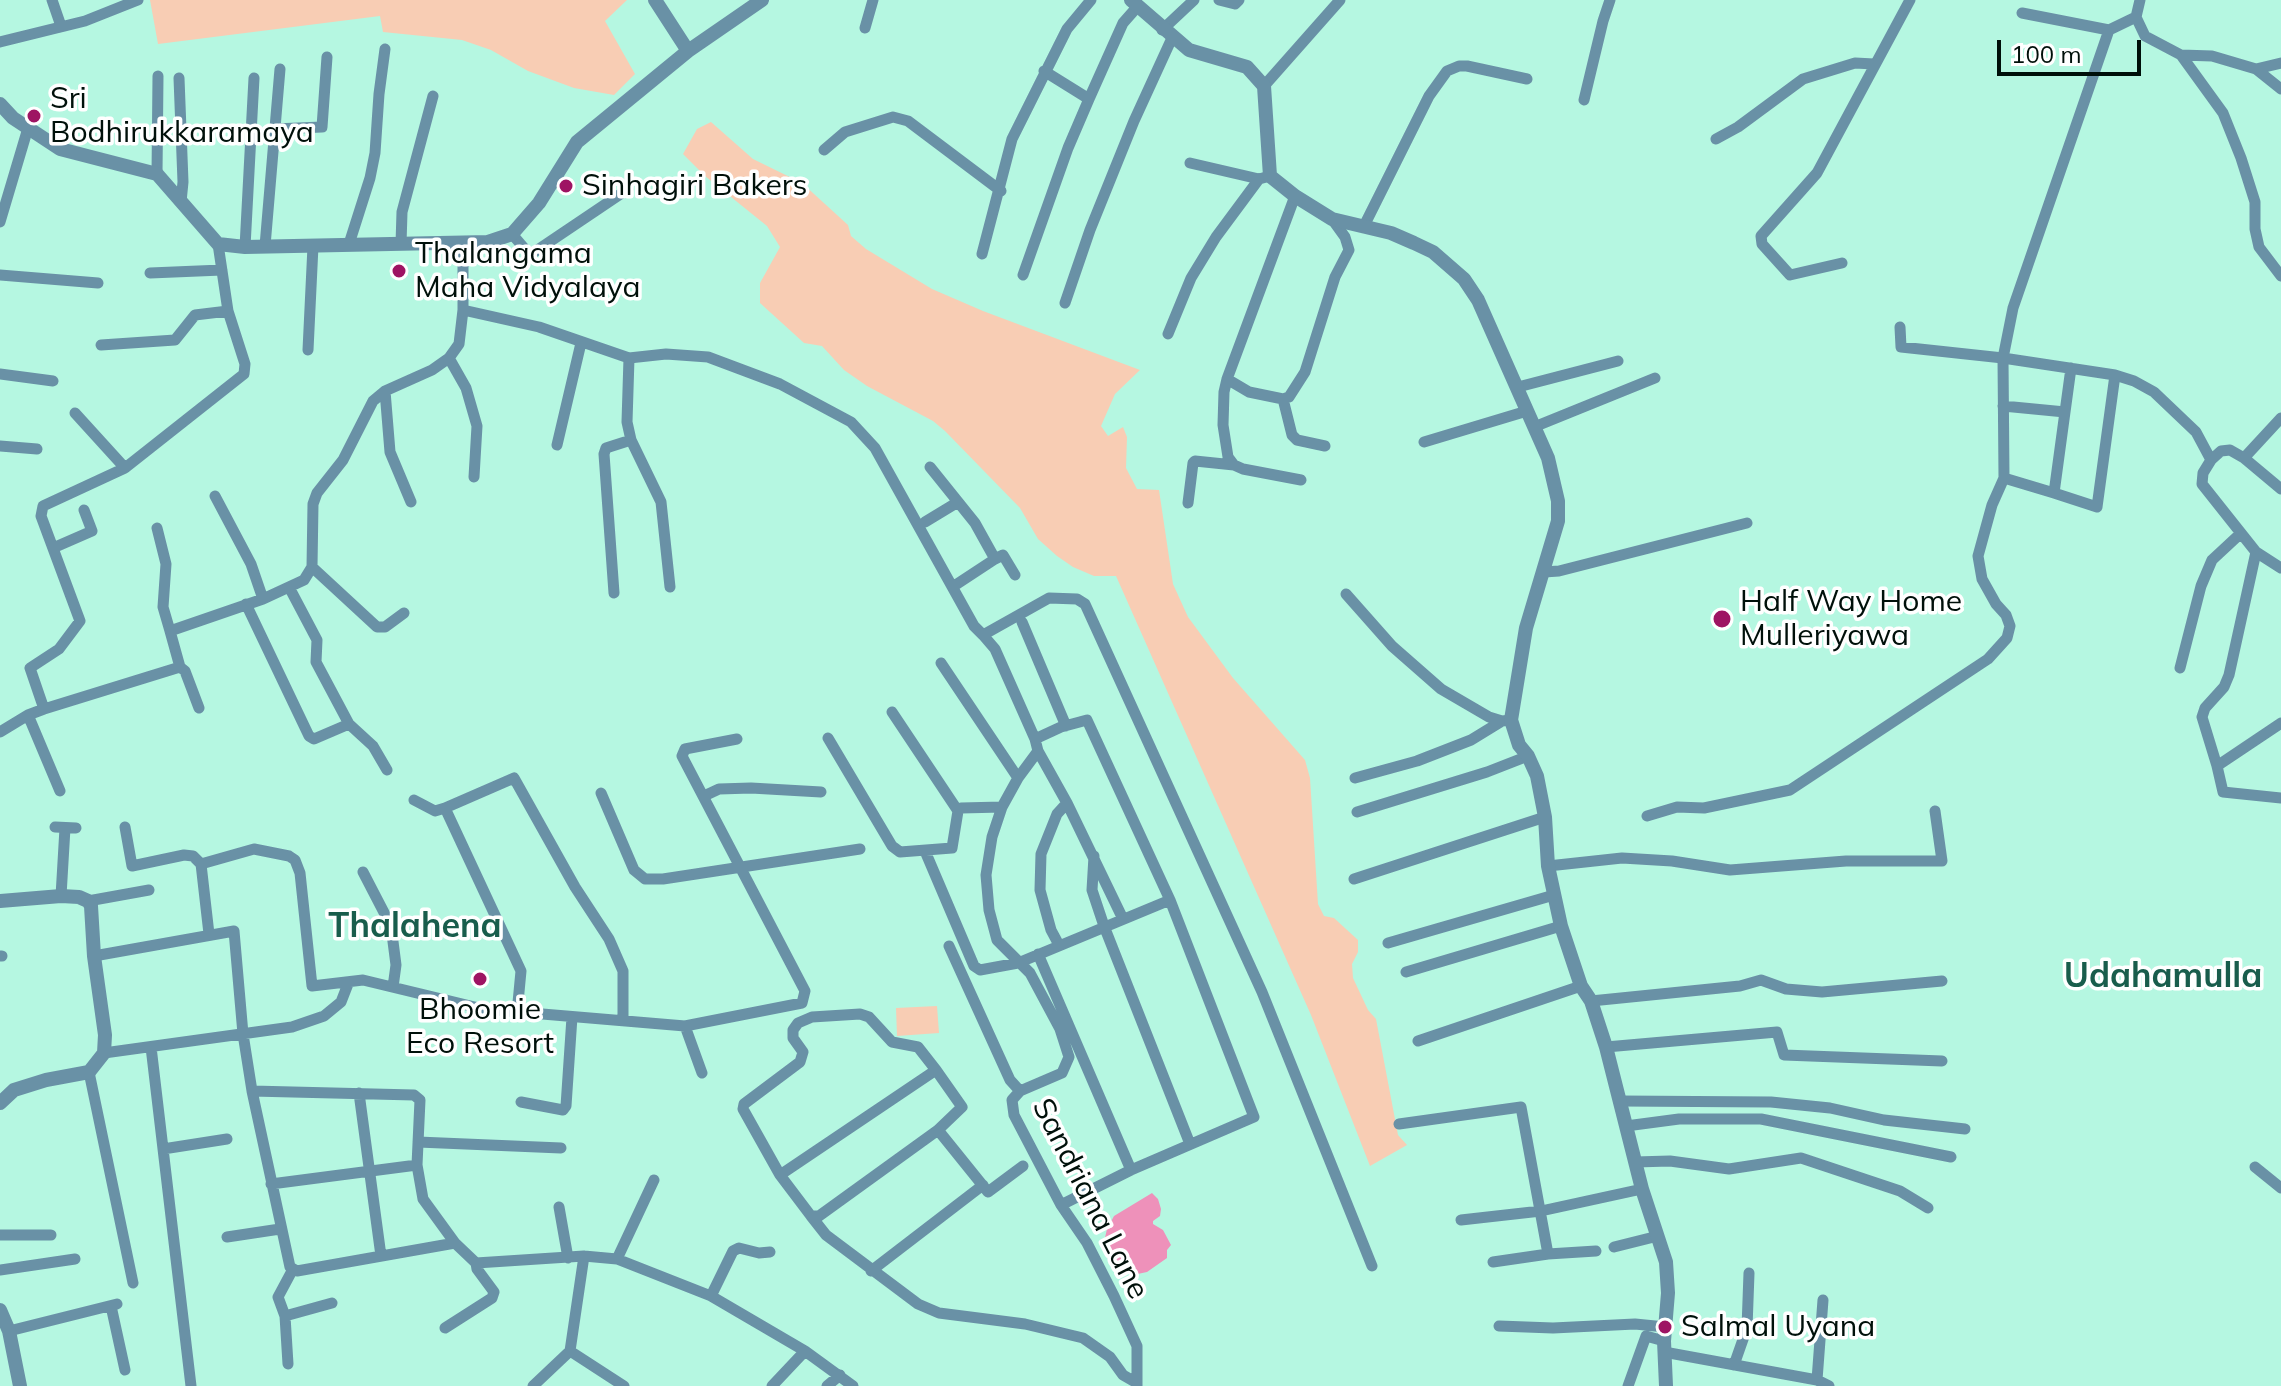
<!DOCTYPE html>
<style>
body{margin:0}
#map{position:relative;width:2281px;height:1386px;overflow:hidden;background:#b5f7e1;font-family:Mulish,sans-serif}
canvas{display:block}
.scale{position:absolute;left:1997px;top:40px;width:144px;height:36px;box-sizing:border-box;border:4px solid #00100a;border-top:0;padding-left:10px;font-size:24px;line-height:28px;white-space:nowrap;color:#00100a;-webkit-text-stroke:6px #fff;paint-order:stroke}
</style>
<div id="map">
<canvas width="2281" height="1386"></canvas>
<div class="scale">100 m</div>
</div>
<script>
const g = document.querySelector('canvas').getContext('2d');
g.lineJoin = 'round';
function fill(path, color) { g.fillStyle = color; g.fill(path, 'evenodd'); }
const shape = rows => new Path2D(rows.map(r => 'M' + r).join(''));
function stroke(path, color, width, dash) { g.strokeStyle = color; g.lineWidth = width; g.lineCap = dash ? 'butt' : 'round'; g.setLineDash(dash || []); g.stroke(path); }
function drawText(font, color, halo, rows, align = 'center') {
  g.font = font + ' Mulish,sans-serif'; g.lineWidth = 7; g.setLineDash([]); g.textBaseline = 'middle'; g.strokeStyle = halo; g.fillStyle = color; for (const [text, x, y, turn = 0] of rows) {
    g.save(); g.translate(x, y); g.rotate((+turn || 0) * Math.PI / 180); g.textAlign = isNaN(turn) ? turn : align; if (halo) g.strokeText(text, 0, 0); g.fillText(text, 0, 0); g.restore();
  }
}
const green = shape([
 [150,0,627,0,605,21,635,74,614,95,574,88,528,71,491,50,462,40,383,32,380,16,158,44],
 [711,122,753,159,802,183,848,225,851,236,866,249,932,289,983,311,1140,370,1115,394,1101,426,1108,436,1123,427,1127,437,1126,468,1137,489,1159,490,1173,584,1188,617,1233,678,1305,760,1310,778,1318,904,1324,916,1334,918,1358,940,1358,952,1352,964,1353,978,1368,1010,1376,1019,1398,1135,1407,1145,1370,1166,1311,1015,1116,576,1094,576,1073,567,1057,556,1038,539,1020,508,945,431,933,421,867,386,844,370,822,346,804,343,760,303,760,283,780,247,767,226,705,176,683,154,697,129],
 [937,1006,939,1033,897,1036,896,1008]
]);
const water = shape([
 [1152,1193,1158,1199,1161,1209,1160,1216,1153,1221,1153,1224,1163,1230,1171,1245,1167,1250,1167,1258,1147,1272,1133,1275,1115,1268,1106,1256,1104,1242,1107,1229,1114,1216]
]);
const minor = shape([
 [52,0,61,26],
 [1219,0,1235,4,1239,0],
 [2022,13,2109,30,2136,17,2140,0],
 [2136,17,2145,36,2181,55,2223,113,2241,158,2255,202,2255,229,2259,247,2281,276],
 [865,28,873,0],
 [1162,30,1194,0],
 [0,42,85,21,138,0],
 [2181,55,2212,56,2256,69,2281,89],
 [2256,69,2281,63],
 [1044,71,1089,99],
 [179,78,183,182,181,202],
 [1264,86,1340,0],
 [1584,100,1603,21,1610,0],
 [274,129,322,127,327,57],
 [1716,139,1738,127,1803,79,1855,63,1874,64],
 [824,150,845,132,893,117,908,121,1001,191],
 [1190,163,1259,179],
 [157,174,158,76],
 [1295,196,1227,379,1224,392,1223,425,1228,457,1234,465,1243,469,1301,480],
 [0,222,28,128],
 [1364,226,1429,96,1447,71,1459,66,1467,66,1527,79],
 [512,234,530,255,628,189],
 [349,244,370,178,375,153,379,94,385,49],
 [401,244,402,212,433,96],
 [265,246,280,69],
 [245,247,254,78],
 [982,254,1012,139,1067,29,1091,0],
 [1842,263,1790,275,1762,244,1761,236,1817,173,1910,0],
 [150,273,222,270],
 [0,275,98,283],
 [1023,275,1068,148,1089,99,1123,23,1138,6],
 [1065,303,1090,230,1134,121,1172,38],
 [463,310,539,327,629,358,666,354,708,357,780,384,851,422,875,448,974,626,983,635,1049,598,1077,599,1085,604,1262,992,1372,1266],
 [1900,327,1901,347,2003,358,2013,308,2109,30],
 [1168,334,1191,278,1216,237,1259,179,1270,176],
 [101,345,175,340,195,315,228,311],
 [308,350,313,246],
 [449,358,466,388,477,426,474,477],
 [629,358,627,422,631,440,661,502,670,587],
 [0,374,53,381],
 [1227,379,1249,392,1283,399,1289,397,1305,372,1335,277,1349,250,1345,237,1332,219],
 [1518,387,1618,361],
 [385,391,390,452,411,502],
 [1283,399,1292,435,1297,440,1325,446],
 [2003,406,2065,412,2054,493,2004,478,2003,358,2115,375,2134,381,2154,392,2196,432,2211,460,2203,473,2202,484,2256,552,2281,568],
 [2065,412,2071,368],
 [75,413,125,468],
 [1534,427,1655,378],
 [1424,442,1527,411],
 [557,445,581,343],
 [0,446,37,449],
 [2244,458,2281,418],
 [2211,460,2221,451,2230,450,2244,458,2281,489],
 [930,467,975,523,995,559,1003,555,1015,575],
 [2054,493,2097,507,2115,375],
 [215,496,251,564,263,599],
 [1188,503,1193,463,1195,461,1234,465],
 [925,522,958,502],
 [157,528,166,564,163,607,170,631],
 [53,548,92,531,84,510],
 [312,567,377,627,385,627,404,613],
 [1544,572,1559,571,1747,523],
 [957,584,995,559],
 [289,587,317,640,316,662,349,724,373,746,387,770],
 [614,593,604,454,606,448,631,440],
 [1346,594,1392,646,1441,689,1489,717,1502,721,1511,720],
 [246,604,309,736,314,739,349,724],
 [1022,622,1066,726],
 [983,635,995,649,1035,739,1038,751,1018,778,1002,807,992,837,986,875,989,910,997,940,1030,973,1060,1029,1069,1057,1062,1073,1020,1091,1012,1100,1014,1115,1061,1205,1087,1243,1114,1296,1137,1346,1137,1386],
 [941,663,1018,778],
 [180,667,185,671,199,708],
 [2180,668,2201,586,2212,560,2240,534],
 [44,709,30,668,59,649,80,621,41,516,43,506,125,468,244,374,245,364,228,311,218,244],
 [892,712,958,811],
 [28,715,60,791],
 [2281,723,2217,766,2223,792,2281,798],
 [0,732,28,715,44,709,180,667,170,631,263,599,304,580,312,567,313,504,317,493,343,460,373,401,385,391,432,370,449,358,459,344,463,310,463,244],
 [828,738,892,846,900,852,952,848,958,811,961,808,1002,807],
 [1035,739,1061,727,1087,720,1170,900,1254,1117,1131,1170,1061,1205],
 [1038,751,1067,803,1123,919],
 [2217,766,2202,717,2205,708,2224,687,2229,675,2256,552],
 [1355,778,1417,761,1471,740,1502,721],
 [601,793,634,870,645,879,663,879,860,849],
 [704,796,719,789,751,788,821,792],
 [414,800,435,811,445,808],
 [1357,812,1487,772,1528,756],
 [1647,816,1677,807,1704,808,1790,790,1988,659,2007,638,2010,626,2006,615,1996,604,1982,579,1978,556,1992,505,2004,478],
 [55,827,76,828],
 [125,827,132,866,184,855,193,856,201,864],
 [925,851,974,966,980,970,1018,963,1170,900],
 [1094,856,1092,890,1104,926,1190,1144],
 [1548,866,1622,858,1672,861,1730,870,1846,861,1942,861,1935,811],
 [363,872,391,926,396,965,393,987],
 [1354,879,1545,817],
 [61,896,65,828],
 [88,901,149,890],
 [209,934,201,864,254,849,289,856,295,860,300,873,312,986,363,980,483,1009,685,1026,802,1003,805,991,682,756,685,749,737,739],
 [1388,943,1554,895],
 [1059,945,1051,930,1040,890,1041,854,1057,814,1067,803],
 [949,946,1010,1080,1020,1091],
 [1038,954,1131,1170],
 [0,956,2,956],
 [94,956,234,931,243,1034,252,1091,414,1095,420,1100,417,1165,423,1199,455,1243,476,1263,584,1256,617,1259,711,1296,805,1351,853,1386],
 [1406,972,1561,926],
 [1591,1001,1740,986,1761,980,1786,989,1822,992,1942,981],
 [517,1013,521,971,445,808,514,778,575,887,609,939,623,971,623,1020],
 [685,1026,702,1073],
 [1418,1041,1581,986],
 [151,1047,191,1386],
 [1606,1047,1777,1032,1784,1055,1942,1061],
 [104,1053,292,1027,324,1016,341,1002,348,984],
 [89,1072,133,1283],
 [252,1091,290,1267,297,1271,455,1243],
 [359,1093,381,1256],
 [1620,1101,1771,1102,1830,1108,1884,1120,1965,1129],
 [521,1102,563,1110,566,1106,572,1017],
 [1399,1124,1521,1107,1548,1254,1493,1262],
 [1626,1126,1679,1119,1761,1119,1951,1157],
 [938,1130,819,1216,811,1216,780,1175,743,1109,744,1104,800,1062,803,1052,793,1038,793,1030,798,1023,812,1017,860,1014,869,1017,892,1042,918,1047,936,1070,962,1107,938,1130,988,1192,1023,1166],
 [418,1142,561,1148],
 [163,1149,227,1139],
 [1635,1162,1670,1161,1729,1169,1801,1158,1900,1191,1928,1208],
 [2255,1167,2281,1188],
 [780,1175,936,1070],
 [271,1184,417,1165],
 [559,1207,568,1258],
 [811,1216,826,1235,918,1304,939,1313,1025,1324,1083,1338,1110,1357,1123,1375,1137,1383],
 [1461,1220,1541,1211,1642,1189],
 [0,1235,51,1235],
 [227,1237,280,1229],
 [1614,1247,1658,1236],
 [1548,1254,1596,1251],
 [584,1256,570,1351,624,1386],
 [617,1259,654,1180],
 [0,1270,75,1259],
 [871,1271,983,1185],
 [711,1296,733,1251,739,1248,759,1253,770,1252],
 [111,1306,125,1370],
 [285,1316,332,1303],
 [1499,1326,1553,1328,1635,1324,1665,1327],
 [445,1328,492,1298,494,1292,477,1269,476,1263],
 [9,1331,117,1304],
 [1664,1352,1817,1380,1829,1386],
 [288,1364,285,1316,278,1297,293,1269],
 [1734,1365,1747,1328,1749,1273],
 [1817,1380,1823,1300],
 [533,1386,570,1351],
 [772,1386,805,1351],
 [827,1386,840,1375],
 [1628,1386,1646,1336,1664,1341]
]);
const tertiary = shape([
 [655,0,688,51],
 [1131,0,1189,50,1247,67,1264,86,1270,176,1295,196,1332,219,1391,233,1414,243,1433,252,1464,279,1478,300,1548,458,1558,501,1558,521,1526,628,1511,720,1519,745,1528,756,1537,776,1545,817,1548,866,1561,926,1581,986,1591,1001,1606,1047,1642,1189,1666,1262,1668,1293,1664,1341,1666,1386],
 [0,104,13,118,60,149,157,174,218,244,245,247,488,242,512,234,539,203,577,142,688,51,762,0],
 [0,901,61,896,79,897,88,901,91,906,94,956,105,1035,104,1053,89,1072,46,1080,14,1090,0,1103],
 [0,1310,9,1331,20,1386]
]);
const markers = [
 [34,116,8,"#9e1463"],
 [566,186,8,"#9e1463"],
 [399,271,8,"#9e1463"],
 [1722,619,10,"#9e1463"],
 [480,979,8,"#9e1463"],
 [1665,1327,8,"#9e1463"]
];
const poiNames = [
 ["Sri",50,99],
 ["Bodhirukkaramaya",50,133],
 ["Sinhagiri Bakers",582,186],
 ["Thalangama",415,254],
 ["Maha Vidyalaya",415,288],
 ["Half Way Home",1740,602],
 ["Mulleriyawa",1740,636],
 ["Bhoomie",480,1010,"center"],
 ["Eco Resort",480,1044,"center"],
 ["Salmal Uyana",1681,1327]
];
const streetNames = [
 ["Sandriana Lane",1090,1199,63]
];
const quarterNames = [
 ["Thalahena",415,927],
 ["Udahamulla",2163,977]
];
fill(green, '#f8cdb4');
fill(water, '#ee91ba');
stroke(minor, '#6991a6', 11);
stroke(tertiary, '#6991a6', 14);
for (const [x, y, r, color] of markers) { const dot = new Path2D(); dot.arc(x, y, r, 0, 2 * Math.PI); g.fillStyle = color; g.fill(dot); stroke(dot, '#fff', 3); }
drawText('30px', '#00100a', '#fff', poiNames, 'left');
drawText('30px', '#00100a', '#fff', streetNames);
drawText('bold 34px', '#195d4c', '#fff', quarterNames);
</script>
